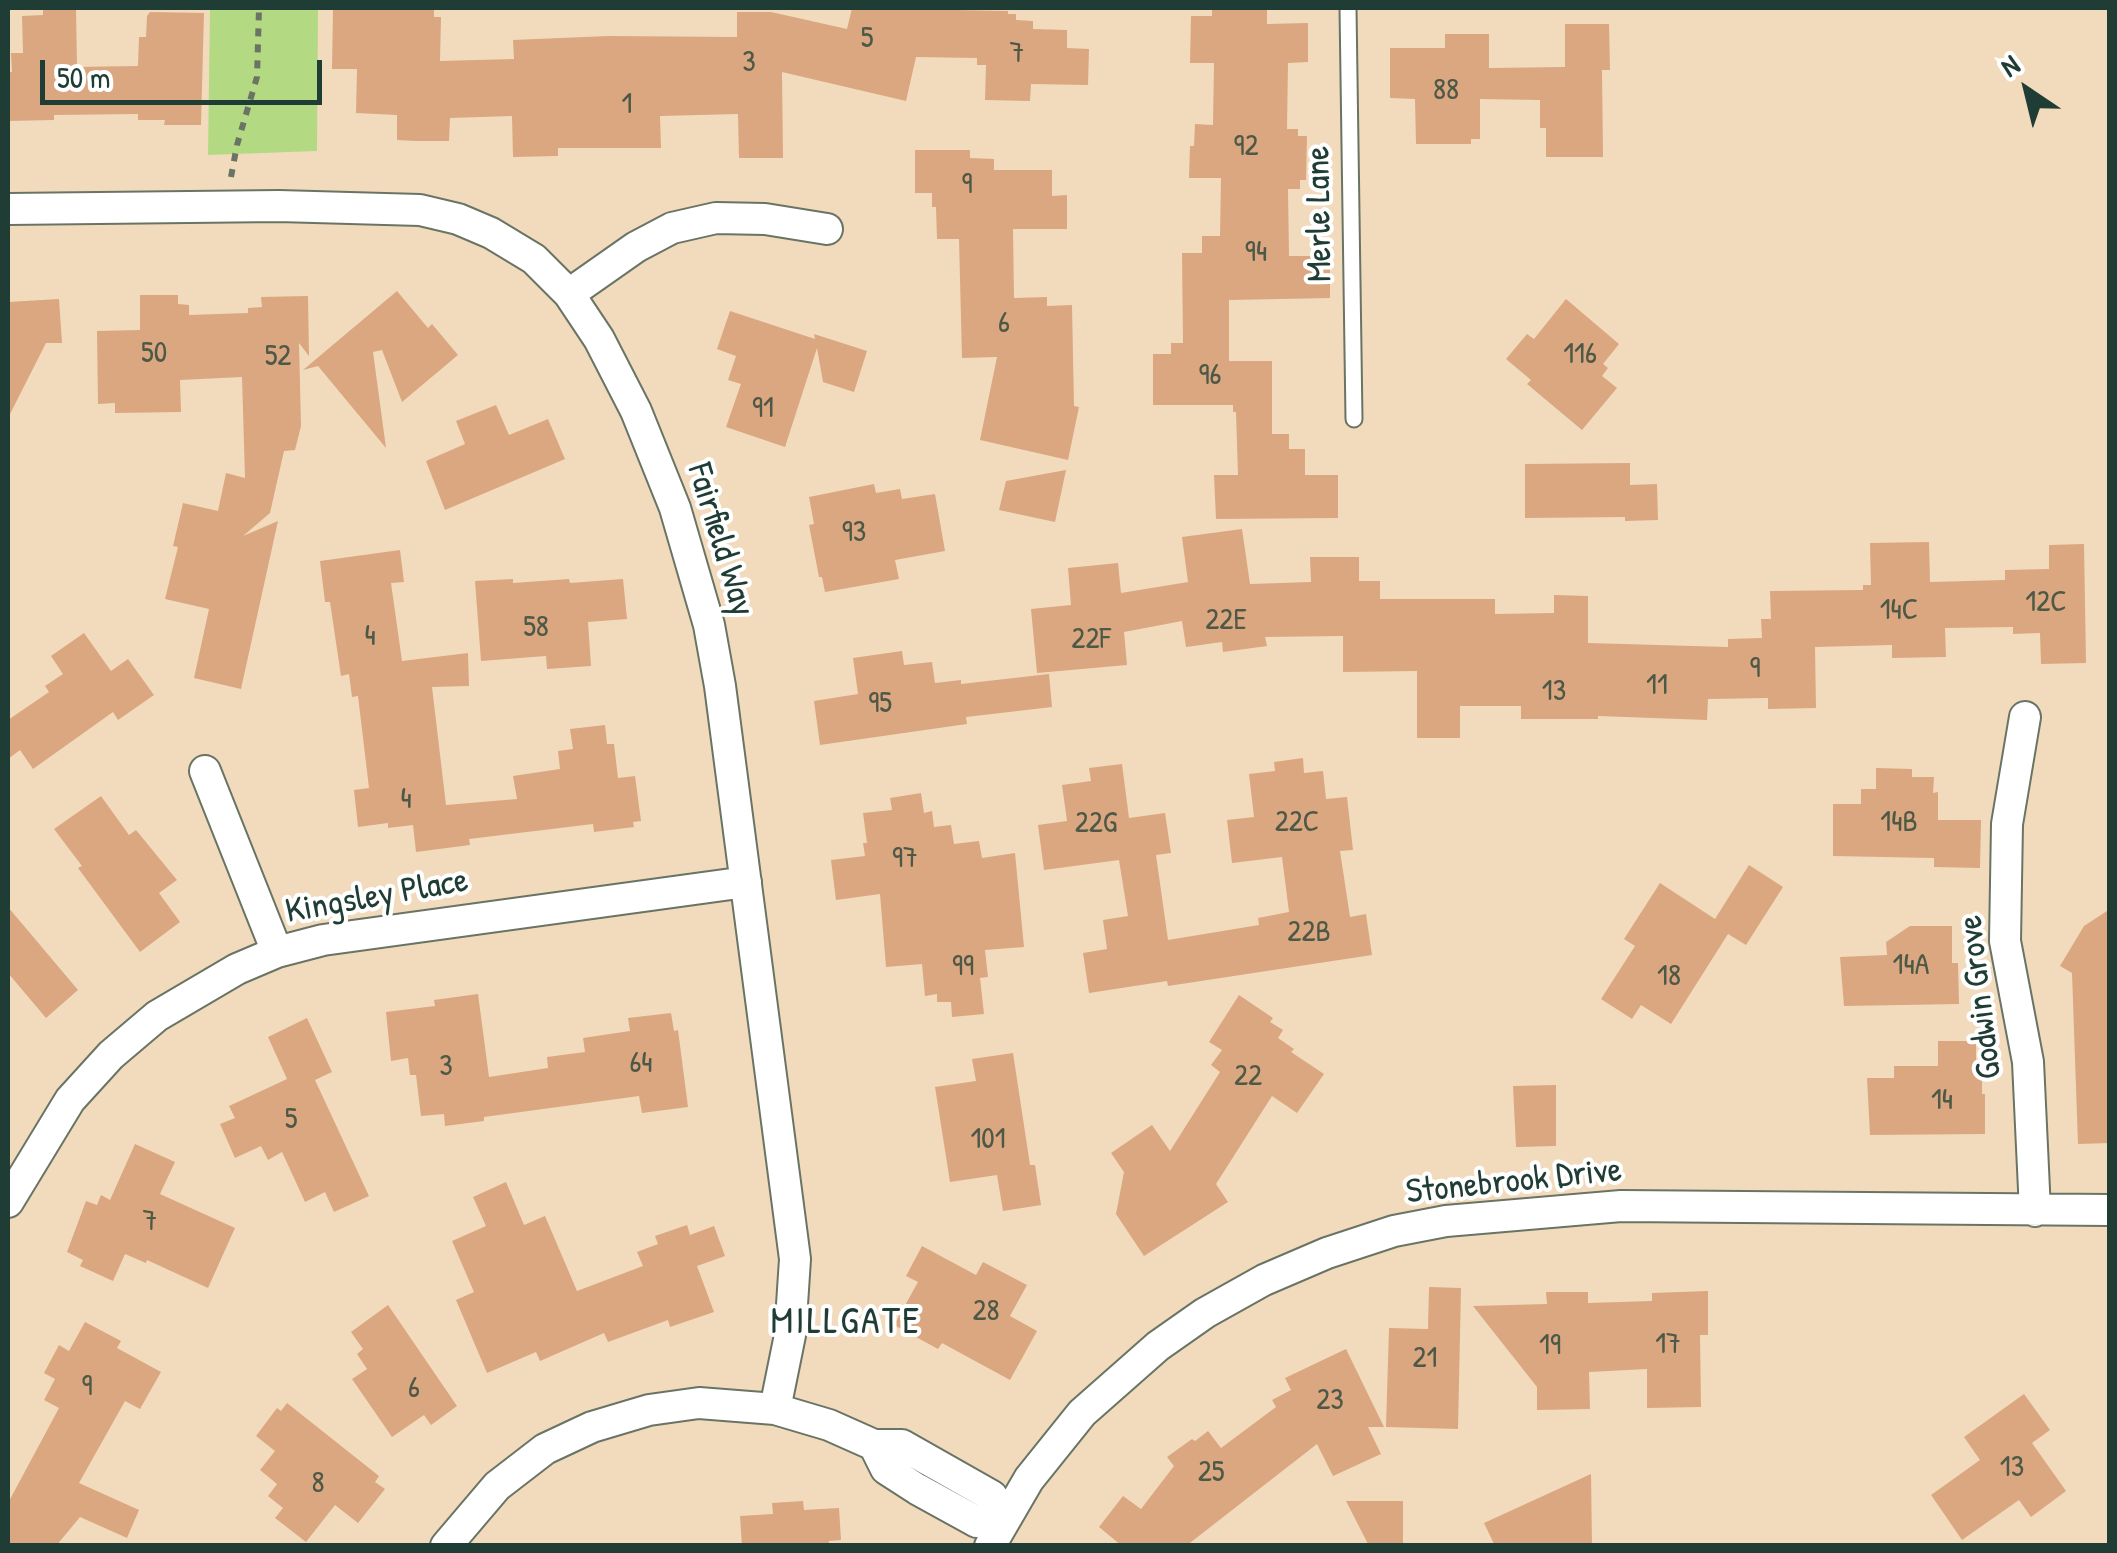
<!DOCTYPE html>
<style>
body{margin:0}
#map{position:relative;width:2117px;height:1553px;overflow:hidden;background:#f2dbbc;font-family:"Patrick Hand",sans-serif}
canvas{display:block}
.frame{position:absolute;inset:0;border:10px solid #1f3d34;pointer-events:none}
.north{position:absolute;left:1977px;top:40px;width:100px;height:100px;-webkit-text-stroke:8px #fff;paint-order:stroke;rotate:325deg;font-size:28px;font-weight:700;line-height:40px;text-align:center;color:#1f3d34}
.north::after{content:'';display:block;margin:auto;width:35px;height:45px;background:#1f3d34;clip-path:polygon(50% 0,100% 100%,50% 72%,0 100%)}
.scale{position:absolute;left:40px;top:60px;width:282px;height:45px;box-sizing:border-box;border:5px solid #1f3d34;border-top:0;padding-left:12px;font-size:30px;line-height:35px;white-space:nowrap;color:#1f3d34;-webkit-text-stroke:8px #fff;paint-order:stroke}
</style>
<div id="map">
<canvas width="2117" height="1553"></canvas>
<div class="frame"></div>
<div class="north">N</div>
<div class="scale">50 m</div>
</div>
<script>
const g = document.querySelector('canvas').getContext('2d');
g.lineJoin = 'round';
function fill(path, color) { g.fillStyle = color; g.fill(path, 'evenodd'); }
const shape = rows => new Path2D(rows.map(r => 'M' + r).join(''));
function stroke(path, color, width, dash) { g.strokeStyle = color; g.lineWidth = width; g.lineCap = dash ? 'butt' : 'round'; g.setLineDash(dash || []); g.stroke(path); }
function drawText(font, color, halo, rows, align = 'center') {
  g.font = font + ' "Patrick Hand",sans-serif'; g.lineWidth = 8; g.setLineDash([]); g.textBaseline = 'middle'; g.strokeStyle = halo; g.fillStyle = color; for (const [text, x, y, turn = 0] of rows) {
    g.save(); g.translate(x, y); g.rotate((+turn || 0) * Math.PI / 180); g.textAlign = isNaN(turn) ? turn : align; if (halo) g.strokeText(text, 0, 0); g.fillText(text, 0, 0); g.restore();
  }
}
const green = shape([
 [210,8,318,8,317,151,208,155]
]);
const building = shape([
 [43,8,76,8,77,67,138,66,139,37,146,37,147,16,150,12,204,13,201,125,164,125,165,120,138,120,138,114,54,115,54,120,8,121,8,72,12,72,11,53,23,53,22,16,43,15],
 [333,8,434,8,434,17,441,17,440,61,514,59,513,40,608,36,737,37,737,12,771,12,847,29,852,8,1008,11,1008,14,1016,14,1016,20,1033,21,1033,29,1067,30,1067,48,1089,49,1088,85,1031,84,1030,101,985,100,986,65,977,65,977,58,916,57,906,101,782,72,783,158,739,158,738,114,660,116,661,148,558,148,558,156,513,157,512,116,450,118,449,141,416,141,397,140,397,115,356,113,357,69,332,69],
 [1212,8,1267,8,1267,24,1308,23,1308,62,1288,63,1287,129,1298,129,1298,136,1307,136,1306,180,1300,180,1300,189,1288,189,1289,256,1330,256,1330,298,1229,300,1229,361,1272,361,1272,434,1289,434,1289,449,1305,449,1305,475,1338,475,1338,518,1216,519,1214,475,1238,475,1236,412,1233,412,1233,405,1153,405,1153,354,1171,354,1171,343,1183,343,1182,253,1202,253,1202,236,1220,236,1221,178,1189,178,1190,146,1194,146,1195,124,1213,125,1214,63,1190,63,1191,16,1212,16],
 [1565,24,1609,24,1610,70,1602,70,1603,157,1546,157,1546,128,1540,128,1540,100,1480,99,1480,139,1471,139,1471,144,1416,144,1415,99,1390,98,1390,48,1445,48,1445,34,1489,34,1489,68,1565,67],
 [915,150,970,150,970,158,994,159,994,170,1052,170,1052,196,1067,195,1067,229,1013,229,1014,298,1047,297,1047,306,1072,305,1074,406,1079,407,1068,460,980,440,997,357,962,358,959,239,937,239,936,207,932,207,932,193,915,193],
 [397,291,428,328,432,324,458,355,402,402,382,350,373,352,386,448,318,366,303,370],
 [140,295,178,295,178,304,189,305,189,315,248,313,248,308,262,307,261,297,308,296,309,356,299,343,301,426,295,450,284,451,270,513,243,536,278,521,241,689,194,678,209,609,165,599,178,547,173,546,183,503,218,511,226,473,245,478,242,377,180,380,181,412,115,413,115,403,98,404,97,331,140,330],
 [59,299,62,343,46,343,8,418,8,302],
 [1566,299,1619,344,1603,364,1608,368,1602,376,1617,388,1582,430,1527,384,1531,380,1506,359,1527,334,1534,339],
 [730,311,815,339,814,334,867,351,854,392,823,382,817,348,785,447,726,427,741,384,728,380,736,356,717,349],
 [496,405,509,435,548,419,565,459,445,510,426,461,465,444,456,421],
 [1630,463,1630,485,1657,484,1658,520,1625,521,1625,517,1525,518,1525,464],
 [1066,470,1055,522,999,510,1006,481],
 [874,484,876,493,900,489,902,499,935,494,945,551,895,560,899,579,825,592,822,577,819,577,809,525,814,524,809,497],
 [1242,529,1250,584,1311,582,1310,557,1359,557,1359,581,1380,581,1380,599,1495,599,1495,614,1554,613,1554,595,1588,596,1588,643,1728,647,1728,639,1762,638,1761,619,1771,619,1770,591,1863,590,1863,585,1871,585,1870,543,1929,542,1930,582,2005,580,2005,570,2049,569,2049,545,2084,544,2086,663,2041,664,2040,633,2013,634,2013,627,1945,628,1946,657,1892,658,1892,645,1815,647,1816,708,1768,709,1768,698,1708,699,1707,720,1598,716,1598,719,1521,719,1521,706,1460,706,1460,738,1417,738,1417,671,1343,672,1343,636,1265,637,1267,646,1223,652,1222,642,1186,647,1182,621,1124,632,1127,665,1037,673,1031,609,1071,605,1068,568,1118,563,1121,593,1188,582,1182,537],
 [400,550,404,582,391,583,402,661,468,653,469,686,432,687,446,805,517,799,513,776,560,769,558,751,573,749,570,729,605,725,607,744,614,744,618,778,635,776,641,821,633,822,634,827,594,832,593,824,469,839,470,845,416,852,413,825,388,828,388,823,358,827,354,790,369,788,358,696,352,697,349,674,341,676,330,602,325,602,320,561],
 [513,579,513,583,569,579,570,583,623,579,627,619,588,622,591,666,547,669,546,656,481,661,475,581],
 [84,633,111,671,128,659,154,695,118,720,113,712,33,769,20,750,8,759,8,720,49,692,45,686,63,674,51,656],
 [902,651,904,665,932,662,935,683,961,680,961,684,1049,674,1052,707,966,717,967,724,820,745,814,701,858,694,853,658],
 [1303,758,1304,773,1323,771,1326,799,1347,797,1353,850,1340,851,1350,917,1366,914,1372,955,1168,986,1167,981,1089,993,1083,953,1107,949,1103,920,1128,916,1119,860,1044,870,1038,825,1067,821,1062,785,1091,781,1089,768,1122,764,1129,818,1165,813,1171,853,1156,855,1168,940,1259,925,1258,918,1289,912,1282,857,1232,863,1227,820,1254,817,1249,774,1275,771,1274,762],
 [1876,768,1912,769,1912,777,1934,777,1933,793,1938,792,1938,820,1981,820,1980,868,1934,867,1934,858,1833,856,1833,804,1861,804,1861,789,1876,789],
 [921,793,924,813,932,811,934,827,951,825,954,844,979,841,982,858,1015,853,1024,947,985,950,988,977,980,978,984,1014,952,1017,951,1002,937,1002,937,994,925,996,922,964,886,967,880,894,836,900,831,860,865,856,863,843,867,843,863,813,892,810,890,798],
 [101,796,129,835,136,830,177,880,159,893,180,922,140,952,78,868,82,866,54,829],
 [1749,865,1783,887,1746,945,1728,934,1671,1024,1641,1005,1632,1019,1601,999,1635,946,1624,939,1660,883,1715,919],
 [8,907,78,990,46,1018,8,973],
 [2110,909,2110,1143,2078,1144,2072,973,2060,966,2084,926],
 [1910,926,1952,926,1952,963,1958,963,1959,1004,1844,1006,1840,957,1887,955,1886,942],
 [478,994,489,1077,548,1068,547,1057,585,1052,583,1038,630,1031,628,1018,671,1013,674,1031,678,1030,688,1107,642,1113,639,1096,484,1117,484,1121,445,1126,444,1114,421,1116,416,1075,410,1075,408,1058,391,1061,386,1012,435,1006,434,1000],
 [1239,995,1273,1018,1270,1022,1283,1030,1278,1038,1294,1049,1291,1052,1324,1074,1297,1113,1272,1096,1216,1184,1228,1202,1144,1256,1116,1214,1124,1172,1111,1153,1152,1125,1170,1151,1220,1072,1211,1065,1222,1050,1209,1042],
 [307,1018,332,1072,315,1080,369,1196,334,1212,325,1192,305,1202,282,1152,268,1160,261,1146,235,1158,220,1124,235,1118,229,1106,287,1079,268,1037],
 [1938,1041,1976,1041,1976,1071,1982,1070,1982,1094,1985,1094,1985,1134,1870,1135,1867,1078,1894,1078,1894,1066,1938,1066],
 [1013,1053,1030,1165,1035,1165,1041,1205,1003,1211,997,1175,950,1182,935,1087,976,1081,972,1059],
 [1556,1085,1556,1146,1516,1147,1513,1086],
 [135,1144,175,1162,160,1194,235,1228,208,1288,147,1260,146,1263,125,1254,113,1281,80,1266,83,1260,67,1252,86,1201,97,1205,101,1195,110,1200],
 [506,1182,524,1225,545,1216,577,1291,643,1266,637,1252,658,1244,655,1236,687,1225,690,1235,714,1226,725,1256,697,1266,714,1312,670,1327,668,1320,608,1342,604,1333,540,1361,536,1352,487,1373,456,1300,474,1292,452,1241,486,1226,473,1197],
 [922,1246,976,1275,983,1262,1027,1285,1010,1316,1037,1331,1010,1380,942,1343,938,1349,894,1325,918,1282,906,1276],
 [1429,1287,1461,1288,1458,1429,1386,1427,1389,1328,1428,1329],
 [1708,1291,1708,1335,1700,1335,1701,1407,1647,1408,1647,1369,1589,1372,1590,1409,1537,1410,1537,1387,1473,1306,1547,1304,1546,1292,1588,1292,1588,1303,1652,1301,1652,1293],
 [388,1305,457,1406,431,1425,424,1415,392,1437,352,1379,367,1369,357,1354,363,1349,351,1332],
 [85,1322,121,1341,117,1348,161,1372,140,1409,125,1401,79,1483,139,1510,127,1538,80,1517,56,1546,8,1546,8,1503,59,1408,44,1400,55,1379,44,1373,59,1345,69,1351],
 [1346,1349,1384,1427,1368,1427,1381,1454,1333,1476,1317,1444,1186,1546,1122,1546,1099,1527,1123,1496,1141,1509,1174,1466,1167,1457,1192,1439,1195,1441,1208,1431,1221,1448,1276,1407,1272,1400,1291,1390,1285,1378],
 [2024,1394,2050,1430,2032,1443,2066,1491,2031,1517,2019,1500,1962,1540,1931,1495,1980,1460,1964,1437],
 [287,1403,379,1476,375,1482,385,1489,358,1523,335,1505,306,1542,275,1518,283,1508,268,1496,277,1484,260,1470,275,1451,256,1436,277,1408,281,1411],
 [1591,1474,1592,1546,1495,1546,1484,1523],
 [803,1501,804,1510,839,1508,841,1540,829,1541,829,1546,742,1546,740,1516,773,1514,772,1503],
 [1346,1501,1403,1501,1403,1546,1369,1546]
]);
const path = shape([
 [231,177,237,145,257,77,259,8]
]);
const service = shape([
 [1348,8,1354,419]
]);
const minor = shape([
 [8,209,279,206,420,210,458,219,491,233,534,259,569,294,599,339,636,411,675,508,709,625,720,686,795,1259,790,1335,775,1409],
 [569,294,636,247,672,228,716,218,765,219,827,229],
 [2025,717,2007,824,2005,941,2028,1062,2035,1211],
 [205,771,277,952],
 [8,1202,70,1100,111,1055,157,1016,237,969,277,952,323,940,746,882],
 [446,1546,497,1486,545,1449,592,1427,649,1410,699,1403,775,1409,829,1425,874,1445,902,1445,992,1496,1003,1519,977,1522,917,1489,886,1469,874,1445],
 [990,1546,1029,1479,1082,1413,1158,1346,1205,1313,1264,1280,1327,1253,1394,1231,1446,1221,1621,1206,2110,1210]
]);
const numberNames = [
 ["5",867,39],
 ["7",1017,54],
 ["3",749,63],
 ["88",1446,91],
 ["1",627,105],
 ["92",1246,147],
 ["9",967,185],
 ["94",1256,253],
 ["6",1004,324],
 ["50",154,354],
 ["116",1580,355],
 ["52",278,357],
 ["96",1210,376],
 ["91",763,409],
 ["93",854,533],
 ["12C",2046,603],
 ["14C",1899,611],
 ["22E",1226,621],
 ["58",536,628],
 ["4",370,637],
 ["22F",1091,640],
 ["9",1755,669],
 ["11",1657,686],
 ["13",1554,692],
 ["95",880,704],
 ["4",406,800],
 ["22C",1297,823],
 ["14B",1899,823],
 ["22G",1096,824],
 ["97",905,859],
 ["22B",1309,933],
 ["14A",1911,966],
 ["99",963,967],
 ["18",1669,977],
 ["64",641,1064],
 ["3",446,1067],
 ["22",1248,1077],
 ["14",1942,1101],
 ["5",291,1120],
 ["101",988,1140],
 ["7",150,1222],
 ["28",986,1312],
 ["17",1668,1345],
 ["19",1550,1346],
 ["21",1425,1359],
 ["9",87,1387],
 ["6",414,1389],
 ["23",1330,1401],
 ["13",2012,1468],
 ["25",1211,1473],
 ["8",318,1484]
];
const streetNames = [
 ["Merle Lane",1320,214,-91],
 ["Fairfield Way",720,540,73],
 ["Kingsley Place",377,897,-10],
 ["Godwin Grove",1981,997,-97],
 ["Stonebrook Drive",1514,1182,-6]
];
const neighbourhoodNames = [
 ["MILLGATE",846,1323]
];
fill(green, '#b4d983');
fill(building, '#daa780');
stroke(service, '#697464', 19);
stroke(minor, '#697464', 34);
stroke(path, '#697464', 6, [8, 8]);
stroke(service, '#fff', 15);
stroke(minor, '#fff', 30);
drawText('30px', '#4e5847', null, numberNames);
drawText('35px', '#1f3d34', '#fff', streetNames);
g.letterSpacing = '2.5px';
drawText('38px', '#1f3d34', '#fff', neighbourhoodNames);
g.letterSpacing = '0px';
</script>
